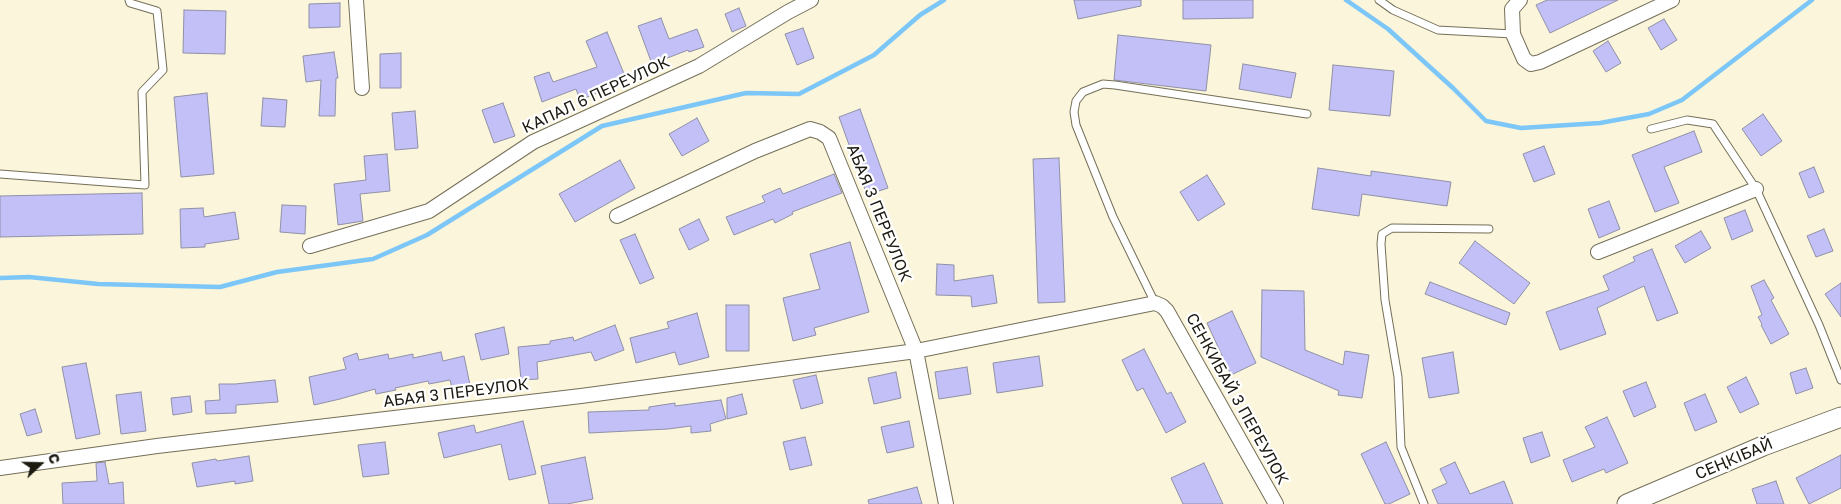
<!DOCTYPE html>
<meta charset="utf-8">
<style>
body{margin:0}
#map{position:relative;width:1841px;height:504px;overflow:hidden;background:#faf5db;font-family:"Golos Text",sans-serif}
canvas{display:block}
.north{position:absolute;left:15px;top:439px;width:50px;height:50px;-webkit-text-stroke:4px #fff;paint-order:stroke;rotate:69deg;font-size:14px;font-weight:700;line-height:20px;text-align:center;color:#1b1910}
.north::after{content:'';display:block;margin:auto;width:18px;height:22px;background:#1b1910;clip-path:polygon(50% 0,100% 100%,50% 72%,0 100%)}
</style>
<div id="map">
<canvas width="1841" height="504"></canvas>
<div class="north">С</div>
</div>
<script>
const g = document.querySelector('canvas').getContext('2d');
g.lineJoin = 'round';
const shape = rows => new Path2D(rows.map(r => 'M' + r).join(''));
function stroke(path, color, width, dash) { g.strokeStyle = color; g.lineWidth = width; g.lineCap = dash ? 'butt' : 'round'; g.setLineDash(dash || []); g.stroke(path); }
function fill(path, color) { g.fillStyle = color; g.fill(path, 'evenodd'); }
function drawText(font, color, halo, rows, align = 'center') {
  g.font = font + ' "Golos Text",sans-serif'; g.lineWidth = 4.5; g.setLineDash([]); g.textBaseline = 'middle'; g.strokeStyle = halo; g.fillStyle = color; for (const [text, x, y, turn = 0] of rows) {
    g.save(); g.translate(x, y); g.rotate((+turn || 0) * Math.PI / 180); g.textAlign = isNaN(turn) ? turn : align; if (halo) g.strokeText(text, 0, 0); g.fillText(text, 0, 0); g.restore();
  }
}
const stream = shape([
 [1346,0,1388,29,1453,88,1486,121,1521,128,1600,123,1649,114,1682,100,1812,0],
 [0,278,29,277,98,284,220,287,277,272,373,259,427,235,602,126,746,93,799,94,874,55,920,15,944,0]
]);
const building = shape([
 [1074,0,1141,0,1141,6,1078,19,1074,0],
 [1183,0,1253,0,1253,18,1183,19,1183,0],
 [1547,0,1618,0,1550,33,1536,5,1547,0],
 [340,3,340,27,309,28,309,4,340,3],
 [739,8,746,26,732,32,725,14,739,8],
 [184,10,226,11,225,54,183,53,184,10],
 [661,18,669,39,697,29,704,47,689,52,688,50,652,64,638,26,661,18],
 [1664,19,1677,40,1661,50,1648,28,1664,19],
 [803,28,814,58,797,65,785,34,803,28],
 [607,32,627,81,580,100,576,89,542,102,534,77,549,72,553,82,597,67,586,41,607,32],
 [1118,35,1211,45,1206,91,1114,80,1118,35],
 [1608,41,1621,63,1606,72,1593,51,1608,41],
 [334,52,338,78,336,78,335,116,319,116,321,80,306,82,303,56,334,52],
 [401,53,401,88,380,88,380,54,401,53],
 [1243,64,1296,73,1291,98,1239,89,1243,64],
 [1333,65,1394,71,1390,116,1329,110,1333,65],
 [207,93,214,174,181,177,174,97,207,93],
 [263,98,287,100,285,127,261,126,263,98],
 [503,103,515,136,494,143,482,110,503,103],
 [860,109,888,188,867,195,839,117,860,109],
 [415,111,418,148,395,150,392,113,415,111],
 [1763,114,1782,141,1761,156,1742,129,1763,114],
 [697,118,709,141,682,156,669,134,697,118],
 [1694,131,1702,152,1664,167,1679,203,1655,212,1632,155,1694,131],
 [1544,146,1555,174,1534,182,1523,154,1544,146],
 [387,154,390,191,360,194,363,221,338,225,334,184,366,180,364,156,387,154],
 [1059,158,1065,302,1038,303,1033,159,1059,158],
 [620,160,635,188,575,222,559,194,620,160],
 [1814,167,1824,192,1809,198,1799,173,1814,167],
 [1318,168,1371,176,1371,171,1451,182,1447,206,1362,194,1359,216,1312,209,1318,168],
 [834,174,842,193,792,212,793,214,775,223,773,219,734,235,726,217,765,202,762,196,780,188,783,194,834,174],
 [1207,175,1225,204,1198,221,1180,192,1207,175],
 [142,193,143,234,0,237,0,196,142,193],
 [1609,201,1620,229,1599,238,1588,209,1609,201],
 [282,205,306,206,305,234,280,232,282,205],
 [203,208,204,217,235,212,239,239,205,244,205,247,181,248,180,209,203,208],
 [1745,210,1753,231,1732,240,1724,218,1745,210],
 [699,219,709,240,689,250,679,229,699,219],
 [1824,229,1833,251,1816,257,1807,236,1824,229],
 [1701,231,1711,248,1685,263,1675,246,1701,231],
 [635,234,654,278,640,284,620,240,635,234],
 [1475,241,1530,283,1514,304,1459,263,1475,241],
 [850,242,869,312,814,328,816,335,793,341,783,298,820,289,810,254,850,242],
 [1652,249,1678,313,1657,321,1644,286,1597,308,1606,334,1560,350,1546,312,1609,290,1603,276,1635,261,1633,257,1652,249],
 [937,264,954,265,954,281,993,275,997,303,972,307,971,296,936,295,937,264],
 [1764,280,1774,298,1771,300,1789,334,1771,344,1761,325,1762,324,1758,317,1762,315,1751,286,1764,280],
 [1430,282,1510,313,1506,325,1425,294,1430,282],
 [1841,283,1841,317,1825,294,1841,283],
 [1262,290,1304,291,1305,350,1343,365,1345,351,1369,355,1362,398,1338,395,1339,391,1261,357,1262,290],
 [726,305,749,305,749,351,726,351,726,305],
 [1232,311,1256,363,1231,375,1207,323,1232,311],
 [697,313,709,357,679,365,675,352,636,363,630,338,669,328,667,322,697,313],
 [615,325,624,350,595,361,591,352,537,362,538,379,521,380,518,347,550,344,550,341,573,337,574,341,615,325],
 [504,327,509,354,481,360,475,334,504,327],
 [1144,349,1167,394,1171,392,1186,422,1166,433,1143,388,1137,391,1122,360,1144,349],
 [441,352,443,361,464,356,470,385,452,388,450,380,429,384,428,381,395,388,396,390,376,394,375,389,340,399,314,405,309,377,346,369,343,358,357,353,359,360,388,354,389,359,413,354,413,358,441,352],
 [1453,352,1459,393,1429,398,1422,358,1453,352],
 [1039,356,1043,386,997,393,993,363,1039,356],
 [86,363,100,434,76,439,62,367,86,363],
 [967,367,971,394,939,399,935,372,967,367],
 [1806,368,1813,388,1796,394,1790,373,1806,368],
 [896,372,901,398,874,404,868,378,896,372],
 [816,375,823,403,801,409,793,380,816,375],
 [1746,377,1759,404,1740,413,1727,387,1746,377],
 [275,380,278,402,236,405,236,413,206,414,205,401,220,400,219,384,235,384,275,380],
 [1646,382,1656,407,1634,417,1623,391,1646,382],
 [141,392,146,431,121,434,116,395,141,392],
 [742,394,747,414,727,419,727,398,742,394],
 [1705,394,1717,422,1695,431,1684,403,1705,394],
 [190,396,192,412,173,415,171,398,190,396],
 [721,400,726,419,710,424,711,431,691,433,691,426,668,429,589,433,588,412,649,410,649,407,675,403,675,406,721,400],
 [35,409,42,432,27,436,20,414,35,409],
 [1607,417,1628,463,1606,473,1604,469,1572,482,1563,460,1595,447,1585,427,1607,417],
 [523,421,536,474,509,480,501,444,444,458,438,433,474,425,476,433,523,421],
 [909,421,914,447,887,453,881,427,909,421],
 [1542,432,1550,456,1531,463,1523,438,1542,432],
 [805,437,812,465,790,470,783,442,805,437],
 [385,442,389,474,363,477,358,445,385,442],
 [1386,442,1410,494,1389,504,1385,504,1361,454,1386,442],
 [1841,455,1841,488,1809,504,1796,478,1841,455],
 [249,456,253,481,235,484,235,481,197,487,192,463,216,459,217,461,249,456],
 [585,457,593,499,567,504,549,504,541,466,585,457],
 [105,462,109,484,123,482,124,504,63,504,62,483,97,481,96,463,105,462],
 [1455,462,1470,494,1504,481,1513,504,1438,504,1432,490,1447,483,1440,469,1455,462],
 [1204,463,1223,504,1183,504,1171,478,1204,463],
 [1776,481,1784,504,1757,504,1752,489,1776,481],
 [917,487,922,504,869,504,868,500,917,487]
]);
const lane = shape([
 [1379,0,1393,10,1438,30,1513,34],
 [1651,129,1687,120,1713,124,1756,189,1819,325,1841,380],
 [0,174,145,185,142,92,163,70,157,11,130,3,129,0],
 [1155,303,1113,217,1076,125,1074,112,1076,101,1083,92,1103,84,1115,85,1307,114],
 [1424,504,1401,447,1398,377,1385,300,1381,244,1382,234,1392,228,1489,229]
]);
const street = shape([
 [356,0,362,88],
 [1520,0,1512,9,1513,34,1524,59,1531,64,1540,62,1672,0],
 [617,216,755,151,810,129,820,132,829,138,916,351,946,504],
 [310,246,429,211,533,142,699,66,788,12,811,0],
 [1598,252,1756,189],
 [0,468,157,446,581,396,916,351,1155,303,1162,306,1167,311,1276,504]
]);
const secondary = shape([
 [1627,504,1763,446,1841,417]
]);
const streetNames = [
 ["КАПАЛ 6 ПЕРЕУЛОК",596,95,-25],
 ["АБАЯ 3 ПЕРЕУЛОК",879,213,68],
 ["АБАЯ 3 ПЕРЕУЛОК",456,393,-7],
 ["СЕНКИБАЙ 3 ПЕРЕУЛОК",1237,399,61],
 ["СЕҢКІБАЙ",1734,459,-23]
];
stroke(stream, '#7cc6f8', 4.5);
fill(building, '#c2c0f7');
stroke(building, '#9090a7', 1);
stroke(lane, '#746f58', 9);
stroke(street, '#746f58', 16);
stroke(secondary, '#746f58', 21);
stroke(lane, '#fff', 7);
stroke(street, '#fff', 14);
stroke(secondary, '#fff', 19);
drawText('16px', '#1b1910', '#fff', streetNames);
</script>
